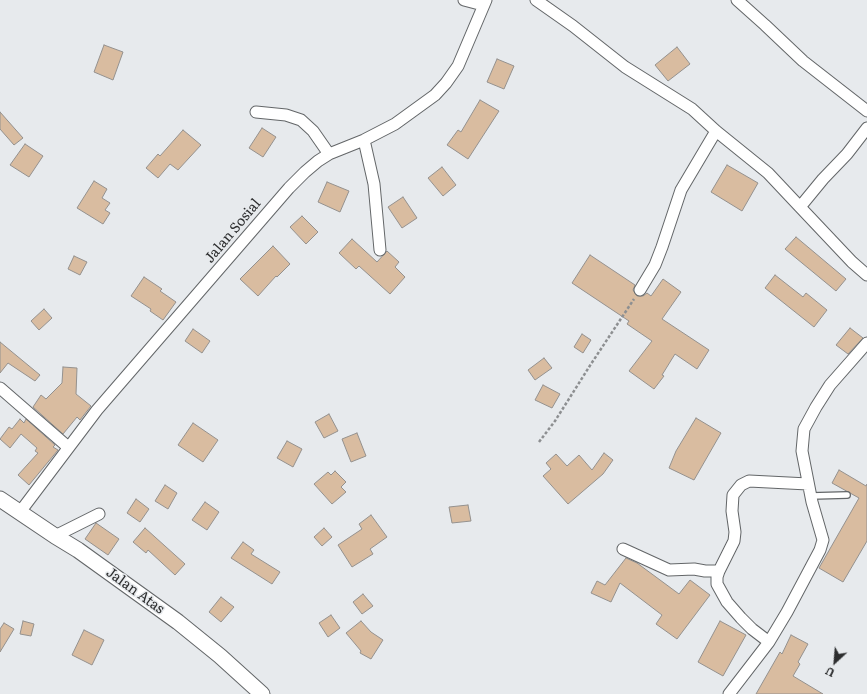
<!DOCTYPE html>
<style>
body{margin:0}
#map{position:relative;width:867px;height:694px;overflow:hidden;background:#e7eaed;font-family:Literata,serif}
canvas{display:block}
.north{position:absolute;left:815px;top:642px;width:40px;height:40px;-webkit-text-stroke:3px #e7eaed;paint-order:stroke;rotate:206deg;font-size:11px;font-weight:700;line-height:16px;text-align:center;color:#2d2e2f}
.north::after{content:'';display:block;margin:auto;width:14px;height:18px;background:#2d2e2f;clip-path:polygon(50% 0,100% 100%,50% 72%,0 100%)}
</style>
<div id="map">
<canvas width="867" height="694"></canvas>
<div class="north">U</div>
</div>
<script>
const g = document.querySelector('canvas').getContext('2d');
g.lineJoin = 'round';
function fill(path, color) { g.fillStyle = color; g.fill(path, 'evenodd'); }
const shape = rows => new Path2D(rows.map(r => 'M' + r).join(''));
function stroke(path, color, width, dash) { g.strokeStyle = color; g.lineWidth = width; g.lineCap = dash ? 'butt' : 'round'; g.setLineDash(dash || []); g.stroke(path); }
function drawText(font, color, halo, rows, align = 'center') {
  g.font = font + ' Literata,serif'; g.lineWidth = 3; g.setLineDash([]); g.textBaseline = 'middle'; g.strokeStyle = halo; g.fillStyle = color; for (const [text, x, y, turn = 0] of rows) {
    g.save(); g.translate(x, y); g.rotate((+turn || 0) * Math.PI / 180); g.textAlign = isNaN(turn) ? turn : align; if (halo) g.strokeText(text, 0, 0); g.fillText(text, 0, 0); g.restore();
  }
}
const building = shape([
 [104,45,123,52,113,80,94,72,104,45],
 [677,47,690,64,668,81,655,65,677,47],
 [497,59,514,66,504,89,487,82,497,59],
 [480,100,499,111,468,159,447,145,458,130,461,132,480,100],
 [0,112,23,138,14,145,0,129,0,112],
 [262,128,276,137,263,157,249,148,262,128],
 [183,130,201,145,178,170,170,164,158,178,146,168,158,154,160,156,183,130],
 [25,144,43,156,29,177,10,165,25,144],
 [727,165,758,183,742,211,711,192,727,165],
 [442,167,456,185,443,196,428,178,442,167],
 [94,181,107,189,102,198,110,203,105,210,110,213,103,224,77,208,94,181],
 [327,182,349,191,340,212,318,202,327,182],
 [403,197,417,218,402,228,388,207,403,197],
 [302,216,318,232,306,244,290,227,302,216],
 [796,237,846,279,836,291,785,249,796,237],
 [352,239,377,262,387,251,399,262,395,267,405,277,390,294,359,266,356,269,339,253,352,239],
 [273,246,290,264,277,277,276,276,258,296,240,279,273,246],
 [590,255,635,285,633,290,637,296,643,296,647,293,651,296,663,279,681,292,662,319,709,350,697,369,675,354,662,375,664,376,654,389,629,371,652,341,627,324,629,321,572,283,590,255],
 [74,256,87,262,80,275,68,269,74,256],
 [775,275,803,297,806,293,827,310,814,327,765,288,775,275],
 [144,277,162,289,160,291,176,302,163,320,150,311,151,309,131,296,144,277],
 [44,309,52,318,39,330,31,321,44,309],
 [850,328,863,338,848,354,836,345,850,328],
 [193,329,210,341,202,353,185,341,193,329],
 [582,334,591,340,583,353,574,347,582,334],
 [0,342,40,375,35,381,8,363,0,373,0,342],
 [544,358,552,368,535,380,528,370,544,358],
 [63,367,77,368,76,394,91,406,80,420,77,417,63,434,33,407,41,395,46,399,62,383,63,367],
 [543,385,560,394,552,408,535,400,543,385],
 [329,414,338,431,324,438,315,422,329,414],
 [696,418,721,433,694,480,669,468,676,451,696,418],
 [20,419,24,423,26,419,55,445,53,447,58,450,29,485,18,475,38,453,35,451,37,448,21,434,10,448,0,439,9,427,12,429,20,419],
 [193,423,218,440,203,462,178,445,193,423],
 [357,433,366,456,351,462,342,439,357,433],
 [287,441,302,449,293,467,277,458,287,441],
 [604,453,613,460,603,474,568,504,543,476,551,469,546,463,556,454,567,466,579,455,592,470,604,453],
 [839,470,866,486,867,484,867,541,843,582,819,568,859,498,832,483,839,470],
 [335,471,346,482,341,487,346,492,332,504,314,484,328,472,331,475,335,471],
 [165,485,177,493,168,509,155,501,165,485],
 [136,499,149,509,140,522,127,513,136,499],
 [205,502,219,512,207,530,192,520,205,502],
 [468,505,471,521,452,523,449,507,468,505],
 [371,515,387,537,370,549,373,554,352,567,338,545,362,529,359,524,371,515],
 [96,523,119,539,108,555,85,539,96,523],
 [145,528,185,564,175,575,148,550,146,553,133,542,145,528],
 [324,528,332,537,322,546,314,537,324,528],
 [243,542,254,550,251,554,280,572,272,584,231,558,243,542],
 [626,558,637,563,679,594,690,580,710,595,677,639,656,624,662,615,620,583,611,602,591,593,597,581,605,585,626,558],
 [363,594,373,606,362,614,353,602,363,594],
 [221,597,234,607,221,622,209,612,221,597],
 [331,615,340,628,328,637,319,623,331,615],
 [23,621,34,624,31,636,20,634,23,621],
 [361,621,371,632,383,640,371,659,360,653,361,651,346,633,361,621],
 [720,621,746,635,723,676,698,662,720,621],
 [4,623,14,629,0,652,0,629,4,623],
 [84,630,104,640,92,665,72,655,84,630],
 [791,635,808,644,798,662,800,664,793,676,823,694,756,694,780,652,782,654,791,635]
]);
const path = shape([
 [539,442,555,421,591,364,634,299]
]);
const lane = shape([
 [811,496,847,495]
]);
const street = shape([
 [464,0,483,5],
 [536,0,573,26,625,67,692,109,716,131,768,173,800,207,823,179,847,154,867,128],
 [737,0,765,25,803,61,867,111],
 [256,112,286,115,301,120,313,131,329,154],
 [364,140,374,184,380,250],
 [800,207,852,262,867,275],
 [640,290,655,265,662,247,681,190,716,131],
 [0,388,68,447],
 [20,512,97,410,289,188,305,172,318,161,329,154,364,140,395,124,435,95,446,83,458,66,486,0],
 [55,536,99,514],
 [623,549,669,570,694,569,705,571,719,571],
 [769,642,752,629,741,618,727,602,717,584,717,577,719,571,734,541,735,532,732,511,733,495,741,485,749,481,808,484],
 [729,694,769,642,787,612,820,550,823,540,812,502,802,451,804,429,816,407,830,385,867,343]
]);
const secondary = shape([
 [0,499,55,536,78,550,178,622,220,656,262,694]
]);
const streetNames = [
 ["Jalan Sosial",233,231,-50],
 ["Jalan Atas",135,591,36]
];
fill(building, '#d9bca0');
stroke(building, '#94918e', 1);
stroke(lane, '#636668', 8);
stroke(street, '#636668', 13);
stroke(secondary, '#636668', 17);
stroke(path, '#8d8f91', 2.5, [3, 2]);
stroke(lane, '#fff', 5.5);
stroke(street, '#fff', 11);
stroke(secondary, '#fff', 15);
drawText('14px', '#2d2e2f', '#e7eaed', streetNames);
</script>
